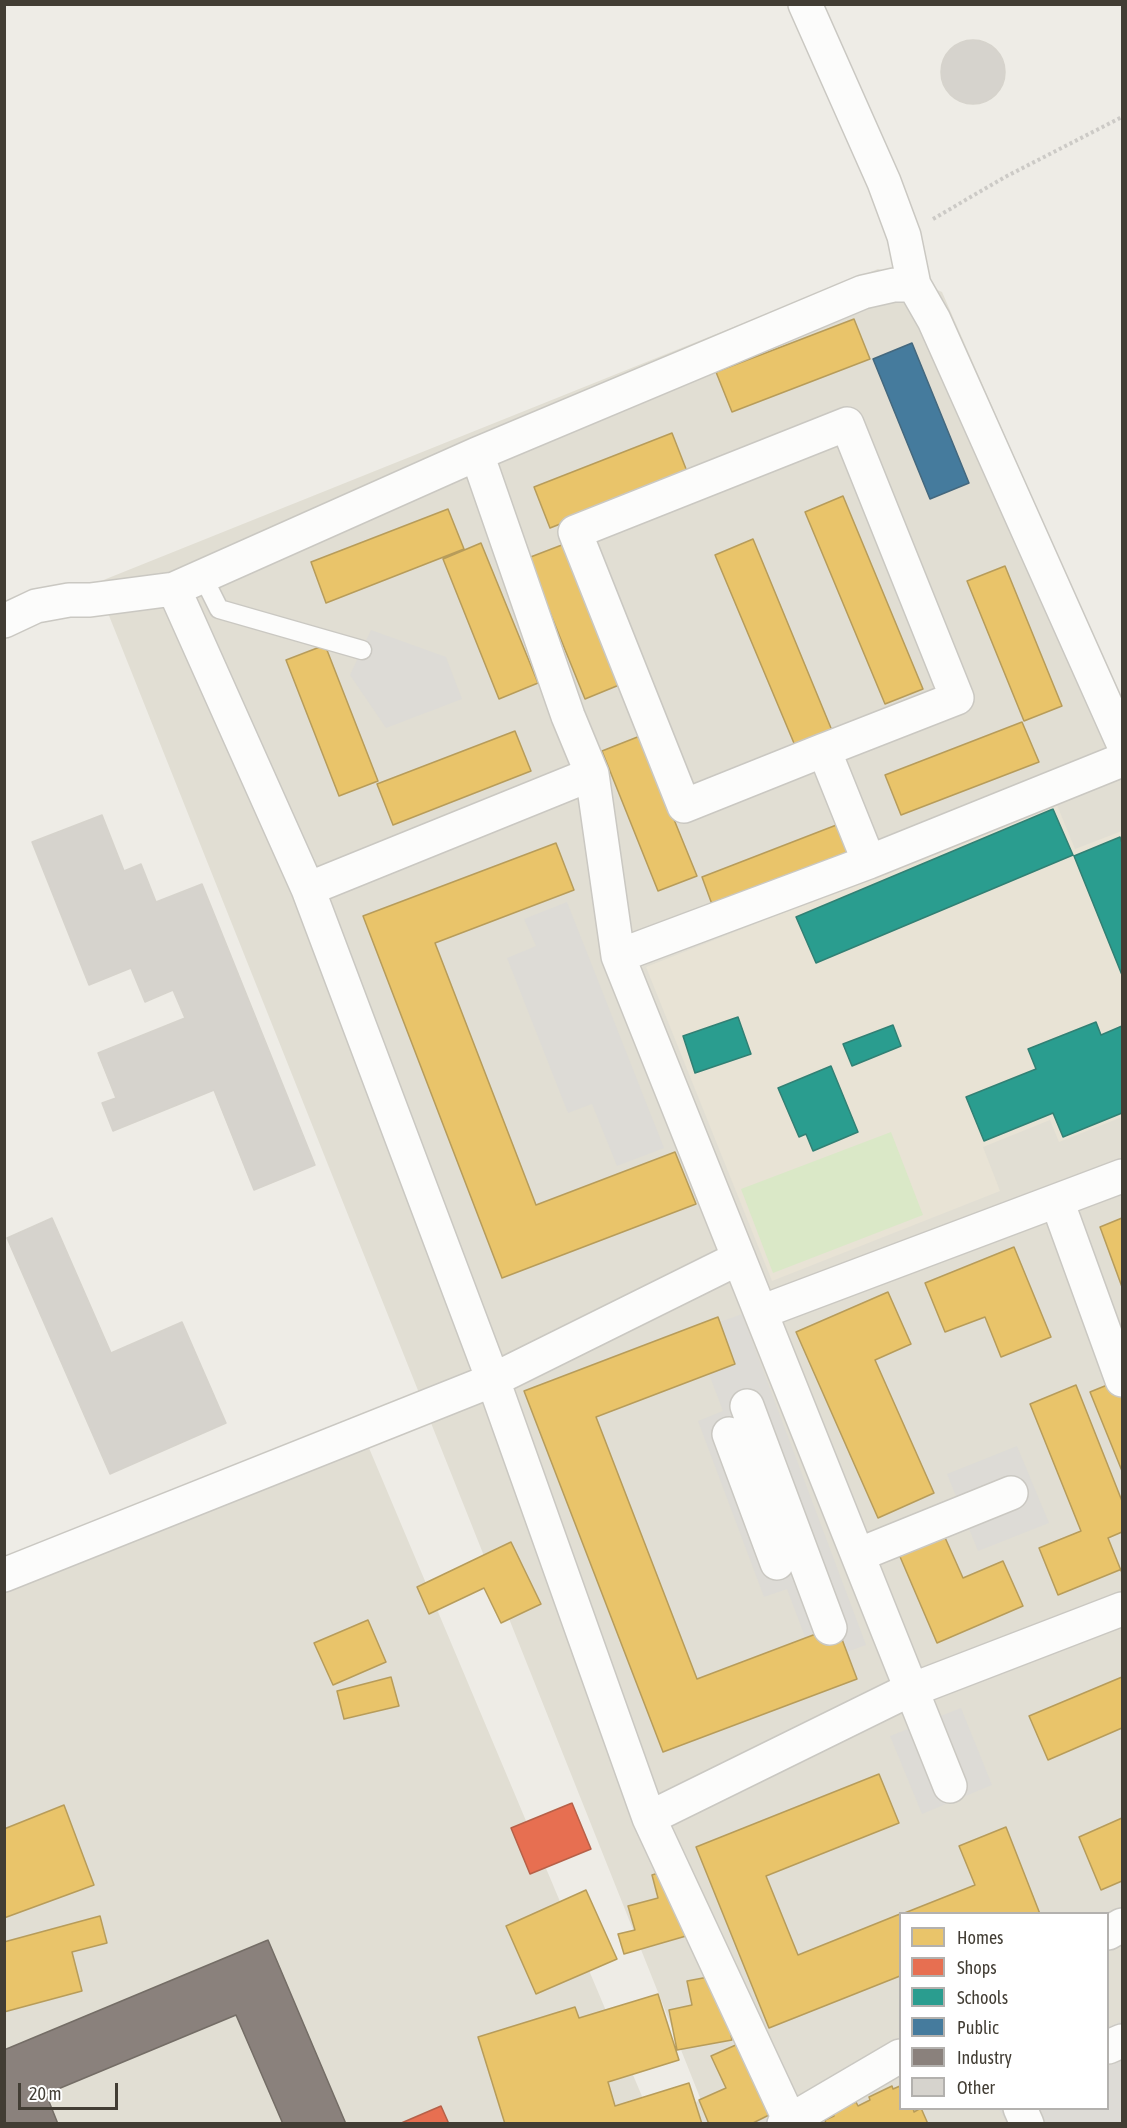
<!DOCTYPE html>
<style>
body{margin:0}
#map{position:relative;width:1127px;height:2128px;overflow:hidden;background:#eeece6;font-family:"Asap Condensed",sans-serif}
canvas{display:block}
.frame{position:absolute;inset:0;border:6px solid #423d34;pointer-events:none}
.legend{position:absolute;left:899px;top:1912px;width:210px;height:198px;box-sizing:border-box;background:#fff;border:2px solid #b3b1ae;margin:0;padding:8px 10px;list-style:none;font-size:18px;color:#423d34}
.legend li{display:flex;align-items:center;gap:12px;height:30px}
.legend b{width:30px;border:2px solid #b3b1ae}
.scale{position:absolute;left:18px;top:2083px;width:100px;height:27px;box-sizing:border-box;border:3px solid #423d34;border-top:0;padding-left:8px;font-size:18px;line-height:21px;white-space:nowrap;color:#423d34;-webkit-text-stroke:4px #fff;paint-order:stroke}
</style>
<div id="map">
<canvas width="1127" height="2128"></canvas>
<div class="frame"></div>
<ul class="legend">
<li><b style="height:16px;background:#e9c46a"></b>Homes</li>
<li><b style="height:16px;background:#e76f51"></b>Shops</li>
<li><b style="height:16px;background:#2a9d8f"></b>Schools</li>
<li><b style="height:16px;background:#457b9d"></b>Public</li>
<li><b style="height:16px;background:#8a817c"></b>Industry</li>
<li><b style="height:16px;background:#d6d3cd"></b>Other</li>
</ul>
<div class="scale">20 m</div>
</div>
<script>
const g = document.querySelector('canvas').getContext('2d');
g.lineJoin = 'round';
function fill(path, color) { g.fillStyle = color; g.fill(path, 'evenodd'); }
const shape = rows => new Path2D(rows.map(r => 'M' + r).join(''));
function stroke(path, color, width, dash) { g.strokeStyle = color; g.lineWidth = width; g.lineCap = dash ? 'butt' : 'round'; g.setLineDash(dash || []); g.stroke(path); }
const residential = shape([
 [878,269,909,277,942,292,1122,702,1122,2123,5,2124,5,1589,369,1448,652,2120,701,2100,96,583],
 [900,1914,1108,1914,1108,2108,900,2108]
]);
const education = shape([
 [1057,805,1075,849,1122,831,1122,1117,1059,1142,1050,1120,983,1147,1000,1191,772,1281,646,967]
]);
const green = shape([
 [891,1132,923,1215,773,1273,741,1189]
]);
const parking = shape([
 [371,630,446,657,462,699,386,728,350,675],
 [567,902,664,1148,617,1166,592,1104,568,1113,507,958,536,946,524,919],
 [742,1314,866,1645,815,1663,787,1589,764,1597,698,1421,723,1411,693,1332],
 [1017,1446,1049,1523,978,1551,947,1474],
 [961,1708,992,1785,922,1814,890,1736],
 [1122,2021,1122,2123,1007,2123,999,2109,1108,2108,1108,2027]
]);
const homes = shape([
 [854,319,870,359,732,412,716,372,854,319],
 [672,433,688,474,550,528,534,487,672,433],
 [843,496,923,689,885,704,805,512,843,496],
 [448,509,464,549,326,603,311,562,448,509],
 [753,539,833,733,796,748,715,555,753,539],
 [481,543,538,683,499,699,443,559,481,543],
 [567,543,624,683,585,699,528,558,567,543],
 [1005,566,1062,706,1024,721,967,581,1005,566],
 [325,645,378,781,339,796,286,660,325,645],
 [1022,722,1039,762,901,815,885,775,1022,722],
 [515,731,531,771,393,825,377,784,515,731],
 [640,736,697,876,658,891,602,751,640,736],
 [839,824,855,865,717,918,702,877,839,824],
 [556,843,574,890,435,943,536,1205,675,1152,696,1204,502,1278,363,916,556,843],
 [1122,1218,1122,1287,1100,1227,1122,1218],
 [1014,1247,1051,1337,1001,1357,985,1317,945,1332,925,1283,1014,1247],
 [888,1292,911,1344,875,1360,934,1493,878,1518,796,1332,888,1292],
 [718,1317,735,1364,596,1417,697,1679,837,1626,857,1679,663,1752,524,1391,718,1317],
 [1122,1379,1122,1471,1090,1392,1122,1379],
 [1076,1385,1122,1501,1122,1569,1058,1595,1039,1548,1081,1531,1030,1404,1076,1385],
 [1122,1532,1122,1573,1108,1538,1122,1532],
 [943,1533,963,1578,1003,1561,1023,1606,937,1643,898,1552,943,1533],
 [511,1542,541,1604,501,1623,484,1588,429,1614,417,1587,511,1542],
 [368,1620,386,1662,333,1685,314,1643,368,1620],
 [391,1677,399,1706,344,1719,337,1691,391,1677],
 [1122,1677,1122,1728,1048,1760,1029,1716,1122,1677],
 [879,1774,899,1823,766,1876,798,1955,900,1914,900,1976,769,2028,696,1847,879,1774],
 [64,1805,94,1885,4,1918,4,1829,64,1805],
 [1122,1818,1122,1881,1101,1890,1079,1837,1122,1818],
 [1006,1827,1040,1914,902,1914,975,1885,959,1846,1006,1827],
 [678,1867,693,1934,624,1954,618,1934,635,1930,628,1906,658,1898,652,1875,678,1867],
 [586,1890,617,1959,536,1994,506,1926,586,1890],
 [100,1916,107,1943,72,1952,82,1991,4,2012,4,1942,100,1916],
 [719,1975,732,2040,677,2050,669,2010,692,2005,687,1981,719,1975],
 [658,1994,679,2060,608,2082,615,2106,689,2083,702,2124,505,2124,478,2037,575,2007,579,2018,658,1994],
 [738,2044,771,2114,751,2124,709,2124,699,2100,726,2088,711,2056,738,2044],
 [892,2086,893,2089,900,2086,900,2108,913,2108,914,2112,921,2108,928,2124,826,2124,825,2120,834,2116,833,2112,856,2102,858,2106,870,2100,869,2097,892,2086]
]);
const shops = shape([
 [572,1803,591,1849,530,1874,511,1828,572,1803],
 [441,2106,449,2124,399,2124,441,2106]
]);
const schools = shape([
 [1053,809,1073,855,816,963,796,917,1053,809],
 [1120,837,1122,843,1122,975,1074,856,1120,837],
 [738,1017,751,1054,695,1073,683,1036,738,1017],
 [1096,1022,1101,1035,1122,1026,1122,1113,1063,1137,1053,1113,984,1141,966,1097,1036,1069,1028,1049,1096,1022],
 [893,1025,901,1046,852,1066,843,1044,893,1025],
 [831,1066,858,1132,813,1151,806,1134,799,1137,778,1088,831,1066]
]);
const public = shape([
 [912,343,969,483,930,499,873,359,912,343]
]);
const industry = shape([
 [268,1940,346,2124,283,2124,236,2015,46,2094,58,2124,4,2124,4,2050,268,1940]
]);
const building = shape([
 '941 72a32 32 0 1 1 64 0a32 32 0 1 1-64 0Z',
 [102,815,124,871,141,864,156,902,202,884,315,1165,254,1190,214,1090,113,1131,102,1103,116,1098,98,1053,185,1018,173,990,145,1002,131,968,89,985,32,842,102,815],
 [52,1218,111,1353,182,1322,226,1423,110,1474,7,1238,52,1218]
]);
const path = shape([
 [933,219,1005,177,1122,117]
]);
const service = shape([
 [203,577,219,609,362,650]
]);
const minor = shape([
 [805,4,884,182,904,236,914,285],
 [477,454,568,716,592,774,618,956,950,1786],
 [174,589,308,889,493,1380,649,1818,790,2121],
 [4,621,36,606,69,600,90,600,174,589,477,454,863,292,894,285,914,285,934,320,1122,741],
 [824,750,684,806,575,532,847,424,957,698,824,750,869,862],
 [308,889,592,774],
 [618,956,869,862,1122,760],
 [1057,1201,1122,1380],
 [761,1312,1122,1176],
 [747,1406,830,1628],
 [729,1434,777,1563],
 [858,1555,1011,1493],
 [4,1575,493,1380,739,1258],
 [649,1818,901,1694,1122,1609],
 [1108,1933,1122,1925],
 [1108,2047,1122,2041],
 [1020,2108,1027,2124],
 [784,2124,900,2056]
]);
fill(residential, '#e1ded3');
fill(education, '#e8e3d5');
fill(green, '#dae8c7');
fill(parking, '#dddbd6');
fill(homes, '#e9c46a');
stroke(homes, '#b79c5a', 1.5);
fill(shops, '#e76f51');
stroke(shops, '#b66048', 1.5);
fill(schools, '#2a9d8f');
stroke(schools, '#318074', 1.5);
fill(public, '#457b9d');
stroke(public, '#44687e', 1.5);
fill(industry, '#8a817c');
stroke(industry, '#746d66', 1.5);
fill(building, '#d6d3cd');
stroke(building, '#d6d3cc', 1.5);
stroke(service, '#cac8c2', 21);
stroke(minor, '#cac8c2', 36);
stroke(path, '#cccac6', 4, [3, 3]);
stroke(service, '#fcfcfb', 18);
stroke(minor, '#fcfcfb', 33);
</script>
